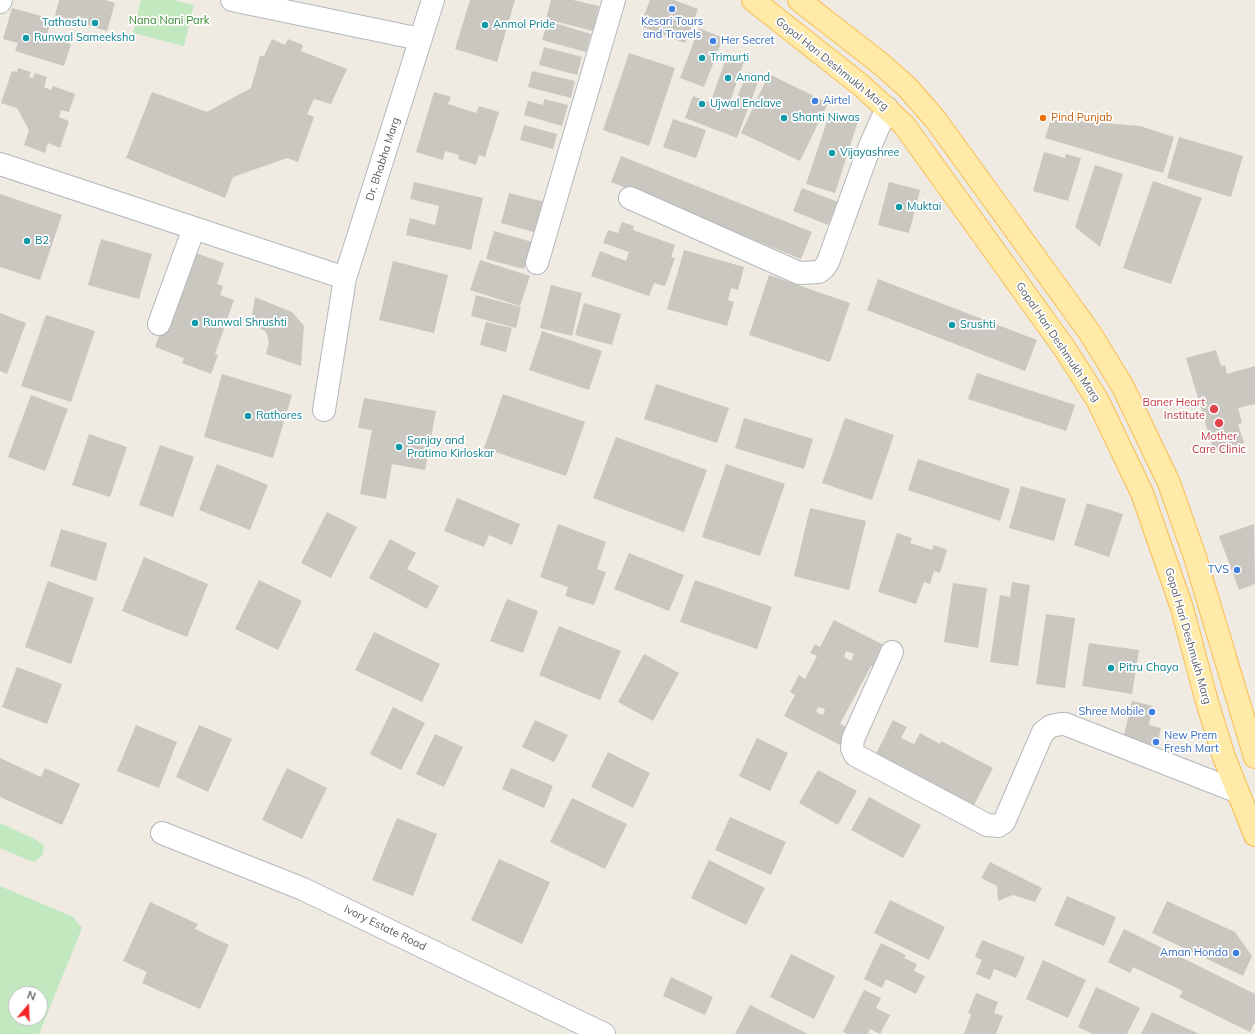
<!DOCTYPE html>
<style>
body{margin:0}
#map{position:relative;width:1255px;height:1034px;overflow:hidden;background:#efebe3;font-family:Mulish,sans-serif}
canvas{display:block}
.north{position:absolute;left:8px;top:986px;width:40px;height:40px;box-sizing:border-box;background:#fff;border:1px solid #bdbfc1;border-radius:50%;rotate:19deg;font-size:11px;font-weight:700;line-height:16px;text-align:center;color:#5b6065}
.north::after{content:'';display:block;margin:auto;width:14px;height:18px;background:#f42424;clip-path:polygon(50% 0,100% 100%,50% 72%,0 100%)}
</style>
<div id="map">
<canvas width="1255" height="1034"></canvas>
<div class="north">N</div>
</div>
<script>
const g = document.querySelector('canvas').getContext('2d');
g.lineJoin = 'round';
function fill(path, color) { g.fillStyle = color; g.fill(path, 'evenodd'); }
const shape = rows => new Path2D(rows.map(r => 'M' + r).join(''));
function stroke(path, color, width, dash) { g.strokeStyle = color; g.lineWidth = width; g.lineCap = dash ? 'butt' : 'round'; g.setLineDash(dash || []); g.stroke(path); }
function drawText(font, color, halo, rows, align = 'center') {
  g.font = font + ' Mulish,sans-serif'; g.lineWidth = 3.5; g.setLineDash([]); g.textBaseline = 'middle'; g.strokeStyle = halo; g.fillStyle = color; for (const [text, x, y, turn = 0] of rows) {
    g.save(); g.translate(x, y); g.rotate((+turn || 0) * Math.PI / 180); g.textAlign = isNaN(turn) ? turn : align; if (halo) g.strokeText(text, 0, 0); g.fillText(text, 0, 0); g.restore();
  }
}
const green = shape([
 [141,0,173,0,194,5,184,46,133,33],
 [0,823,33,838,44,845,43,854,35,862,26,859,0,848],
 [0,886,73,917,82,928,39,1034,0,1034],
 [16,994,40,994,40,1018,16,1018]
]);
const building = shape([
 [59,0,105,0,115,3,107,31,55,15],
 [470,0,515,0,497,62,455,49],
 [551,0,573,0,599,6,593,31,546,19],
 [650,0,674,0,698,9,685,43,640,26],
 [12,8,52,19,46,37,71,44,64,66,15,51,18,43,3,39],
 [548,21,591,34,586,52,542,40],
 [699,28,723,38,704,87,680,78],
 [272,39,285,45,288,39,303,45,301,51,347,69,331,104,314,99,307,114,314,117,298,162,287,158,233,177,225,198,126,158,152,92,207,112,251,88,260,56,264,56],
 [544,47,582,57,577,75,539,65],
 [629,53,675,68,649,146,603,130],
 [728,53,745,59,729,104,712,98],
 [18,68,31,72,29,77,33,78,35,73,47,77,44,87,51,90,53,86,75,94,69,112,61,110,59,117,69,121,60,148,48,143,45,153,24,145,29,130,17,108,1,103,12,71,17,72],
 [532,71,575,81,571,98,528,87],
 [747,72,760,77,737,138,685,118,693,96,732,111],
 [769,74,828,103,800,161,741,133],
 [434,92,451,97,448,104,476,113,479,106,499,112,485,157,479,155,476,165,458,159,459,155,445,151,443,160,416,152],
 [544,99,568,105,562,126,524,115,528,101,543,105],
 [830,112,858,121,835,193,806,184],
 [673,119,706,130,696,158,663,147],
 [1051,119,1140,126,1174,137,1163,173,1045,138],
 [524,125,557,134,553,149,520,140],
 [1179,137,1243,156,1231,197,1167,178],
 [1044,152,1065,158,1066,154,1081,158,1068,201,1033,191],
 [621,156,812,232,801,259,611,182],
 [1095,165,1123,174,1100,247,1075,227],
 [1153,181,1202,198,1171,284,1123,268],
 [414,182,483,198,471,250,406,235,410,218,435,225,439,206,410,199],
 [889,182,920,190,909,233,878,225],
 [802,188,838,202,828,225,793,211],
 [509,193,545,202,537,233,501,223],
 [0,194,62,215,40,280,0,267],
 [622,222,634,226,633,230,675,245,671,257,675,258,665,286,654,283,649,296,591,276,600,251,626,261,629,252,603,243,608,230,618,233],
 [494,231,532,242,524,269,486,259],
 [101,239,152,254,139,299,88,285],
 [179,247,224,263,217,284,223,286,220,295,234,300,215,354,218,355,211,374,182,363,184,358,155,347,176,289],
 [684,250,744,267,738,290,731,288,728,300,734,302,727,326,667,309],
 [480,260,530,276,520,306,470,290],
 [393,261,448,275,434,333,379,320],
 [769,275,850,303,830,362,749,335],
 [878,279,1037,340,1025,371,867,310],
 [551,285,582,293,572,336,540,328],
 [476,295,521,307,516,328,471,316],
 [255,297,292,312,304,326,301,366,266,354,269,342,266,332,251,323],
 [584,303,621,314,612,345,575,335],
 [0,313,26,323,7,374,0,371],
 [46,315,95,331,71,402,21,386],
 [486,322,512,328,506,352,480,345],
 [542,331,602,351,589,390,529,370],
 [1216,350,1221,366,1225,365,1227,374,1255,366,1255,404,1238,408,1242,423,1238,424,1244,443,1214,452,1186,358],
 [977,373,1075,405,1066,431,968,399],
 [222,374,292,395,273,458,204,437],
 [656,384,729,408,717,443,644,419],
 [503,394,585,422,566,476,484,448],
 [31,395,68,409,45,471,8,457],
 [364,398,436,411,425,470,392,464,386,499,360,494,372,430,358,428],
 [744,418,813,439,804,469,735,448],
 [845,418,894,435,872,500,822,483],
 [89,434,127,447,110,497,72,485],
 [616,437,707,470,684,532,593,498],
 [160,445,194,457,173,517,139,505],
 [918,459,1010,489,1000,521,908,490],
 [217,464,268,485,250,530,199,510],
 [726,464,785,484,760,556,702,537],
 [1021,486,1066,499,1054,541,1009,528],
 [457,498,520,524,512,545,489,535,484,547,444,531],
 [1087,503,1123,514,1109,557,1074,545],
 [810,508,866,521,849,590,794,576],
 [327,512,357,527,331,578,301,563],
 [558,524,606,542,597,569,606,572,594,605,565,596,568,587,540,577],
 [1254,524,1255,584,1239,590,1219,536],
 [61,529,107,543,96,581,50,566],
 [897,533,912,538,910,543,932,550,934,545,947,550,940,573,934,571,930,584,924,582,916,604,878,592],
 [390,539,416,553,407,569,439,586,427,609,369,578],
 [629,553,684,575,669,611,614,589],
 [144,557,208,584,187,637,122,611],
 [259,580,302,601,278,650,235,629],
 [695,580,772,607,757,649,680,622],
 [48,581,94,598,71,664,25,647],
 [1012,582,1030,585,1018,666,990,662,1000,595,1010,597],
 [953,583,987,588,978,648,944,642],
 [507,599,538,611,523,653,490,641],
 [1046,614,1075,618,1065,688,1036,684],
 [834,620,888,647,877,668,871,666,840,724,848,728,840,745,784,716,795,695,790,692,799,675,805,679,817,656,810,653,815,644,820,647],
 [846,651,854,654,851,661,844,657],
 [818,707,825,709,823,715,816,712],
 [559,626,621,651,600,700,539,675],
 [374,632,440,664,422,702,355,670],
 [1089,643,1139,650,1132,694,1082,686],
 [644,654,679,673,653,721,618,702],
 [17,667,62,684,47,724,2,707],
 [1132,701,1153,706,1149,725,1161,728,1157,746,1123,739],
 [393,707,425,723,401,770,370,754],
 [535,720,568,735,554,762,522,747],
 [893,720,907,727,901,738,914,744,920,733,940,744,941,741,993,768,972,809,873,760],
 [136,725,177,742,159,788,117,771],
 [199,725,232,739,208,792,176,777],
 [435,734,463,747,444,787,416,774],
 [757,738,788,753,770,791,739,776],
 [608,752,650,773,633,808,591,787],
 [0,758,41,777,45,768,80,784,62,825,0,797],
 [287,768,327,788,302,839,262,820],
 [511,768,553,786,544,808,502,789],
 [818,770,857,791,838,825,799,803],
 [869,797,921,825,903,858,851,830],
 [572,798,627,824,605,869,550,842],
 [730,817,786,842,771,875,715,850],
 [397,818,437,834,413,896,372,880],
 [499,859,550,882,522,944,471,920],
 [709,860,765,888,746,925,691,898],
 [990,862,1042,888,1035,902,1013,895,998,901,997,886,981,878],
 [1067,896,1116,917,1104,946,1054,925],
 [890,900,945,927,929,960,874,933],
 [1167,901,1235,932,1252,956,1243,976,1152,933],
 [150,902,198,924,195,929,229,945,200,1009,142,983,147,972,123,961],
 [1124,929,1255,994,1255,1022,1250,1032,1179,997,1183,991,1133,967,1130,973,1108,962],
 [982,940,1025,957,1016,978,994,969,990,980,976,974,982,960,975,957],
 [881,943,906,955,904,958,917,964,914,971,925,976,916,994,886,979,882,988,864,979],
 [791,954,835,976,814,1019,770,997],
 [1043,960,1086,980,1068,1018,1026,999],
 [671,977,713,997,705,1015,663,996],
 [1096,987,1140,1008,1127,1034,1093,1034,1078,1027],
 [864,990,881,998,876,1008,890,1015,880,1034,870,1029,868,1034,847,1034,843,1032],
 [976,993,998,1002,994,1013,1003,1016,996,1034,964,1034,971,1015,968,1013],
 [750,1005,808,1034,735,1034],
 [1152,1012,1199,1034,1141,1034]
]);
const street = shape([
 [232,0,420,39],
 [0,2,1,0],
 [0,164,345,278],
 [630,198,799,273,819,272,824,268,828,262,870,146,887,108],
 [537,263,614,0],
 [159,324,194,228],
 [324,410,345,278,433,0],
 [892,652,853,739,852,748,855,755,987,825,998,826,1004,822,1043,732,1051,726,1061,724,1065,724,1236,791],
 [162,833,303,889,604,1034]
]);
const primary = shape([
 [753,0,862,86,904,125,1065,349,1098,401,1142,493,1182,608,1207,702,1224,757,1255,835],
 [799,0,881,64,907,87,935,119,1090,333,1123,387,1169,483,1195,557,1255,757]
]);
const markers = [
 [672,9,4,"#3f7fe0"],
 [95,23,4,"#0f9aa8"],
 [485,25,4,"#0f9aa8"],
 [26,38,4,"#0f9aa8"],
 [713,41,4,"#3f7fe0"],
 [702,58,4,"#0f9aa8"],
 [728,78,4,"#0f9aa8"],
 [815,101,4,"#3f7fe0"],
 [702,104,4,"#0f9aa8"],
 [784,118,4,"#0f9aa8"],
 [1043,118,4,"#e8710a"],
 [832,153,4,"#0f9aa8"],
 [899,207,4,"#0f9aa8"],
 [27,241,4,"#0f9aa8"],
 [195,323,4,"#0f9aa8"],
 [952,325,4,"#0f9aa8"],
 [1214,409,5,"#e0444e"],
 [248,416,4,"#0f9aa8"],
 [1219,423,5,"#e0444e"],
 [399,447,4,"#0f9aa8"],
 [1237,570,4,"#3f7fe0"],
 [1111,668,4,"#0f9aa8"],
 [1152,712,4,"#3f7fe0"],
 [1156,742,4,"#3f7fe0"],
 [1236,953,4,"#3f7fe0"]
];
const parkNames = [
 ["Nana Nani Park",169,21]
];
const shopNames = [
 ["Kesari Tours",672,22,"center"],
 ["and Travels",672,35,"center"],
 ["Her Secret",721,41],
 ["Airtel",823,101],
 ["TVS",1229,570,"right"],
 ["Shree Mobile",1144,712,"right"],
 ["New Prem",1164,736],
 ["Fresh Mart",1164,749],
 ["Aman Honda",1228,953,"right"]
];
const cultureNames = [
 ["Tathastu",87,23,"right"],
 ["Anmol Pride",493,25],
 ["Runwal Sameeksha",34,38],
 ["Trimurti",710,58],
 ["Anand",736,78],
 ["Ujwal Enclave",710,104],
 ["Shanti Niwas",792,118],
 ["Vijayashree",840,153],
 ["Muktai",907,207],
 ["B2",35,241],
 ["Runwal Shrushti",203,323],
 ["Srushti",960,325],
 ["Rathores",256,416],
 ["Sanjay and",407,441],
 ["Pratima Kirloskar",407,454],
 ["Pitru Chaya",1119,668]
];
const streetNames = [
 ["Gopal Hari Deshmukh Marg",832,64,39],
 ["Dr. Bhabha Marg",383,159,-72],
 ["Gopal Hari Deshmukh Marg",1058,342,56],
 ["Gopal Hari Deshmukh Marg",1188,636,74],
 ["Ivory Estate Road",385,928,26]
];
const foodNames = [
 ["Pind Punjab",1051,118]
];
const healthNames = [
 ["Baner Heart",1205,403],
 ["Institute",1205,416],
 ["Mother",1219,437,"center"],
 ["Care Clinic",1219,450,"center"]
];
fill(green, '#c1e8be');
fill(building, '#cac6c0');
stroke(street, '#b4b7bb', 24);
stroke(primary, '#fabd51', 24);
stroke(street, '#fff', 22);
stroke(primary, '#ffeaa8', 22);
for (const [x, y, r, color] of markers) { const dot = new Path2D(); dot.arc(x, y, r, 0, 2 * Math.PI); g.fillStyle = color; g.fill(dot); stroke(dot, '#fff', 1.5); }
drawText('11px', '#32872f', '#fff', parkNames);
drawText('11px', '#366cbe', '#fff', shopNames, 'left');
drawText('11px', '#0d838f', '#fff', cultureNames, 'left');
drawText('11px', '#5b6065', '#fff', streetNames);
drawText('11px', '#c56008', '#fff', foodNames, 'left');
drawText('11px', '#be3a42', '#fff', healthNames, 'right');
</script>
